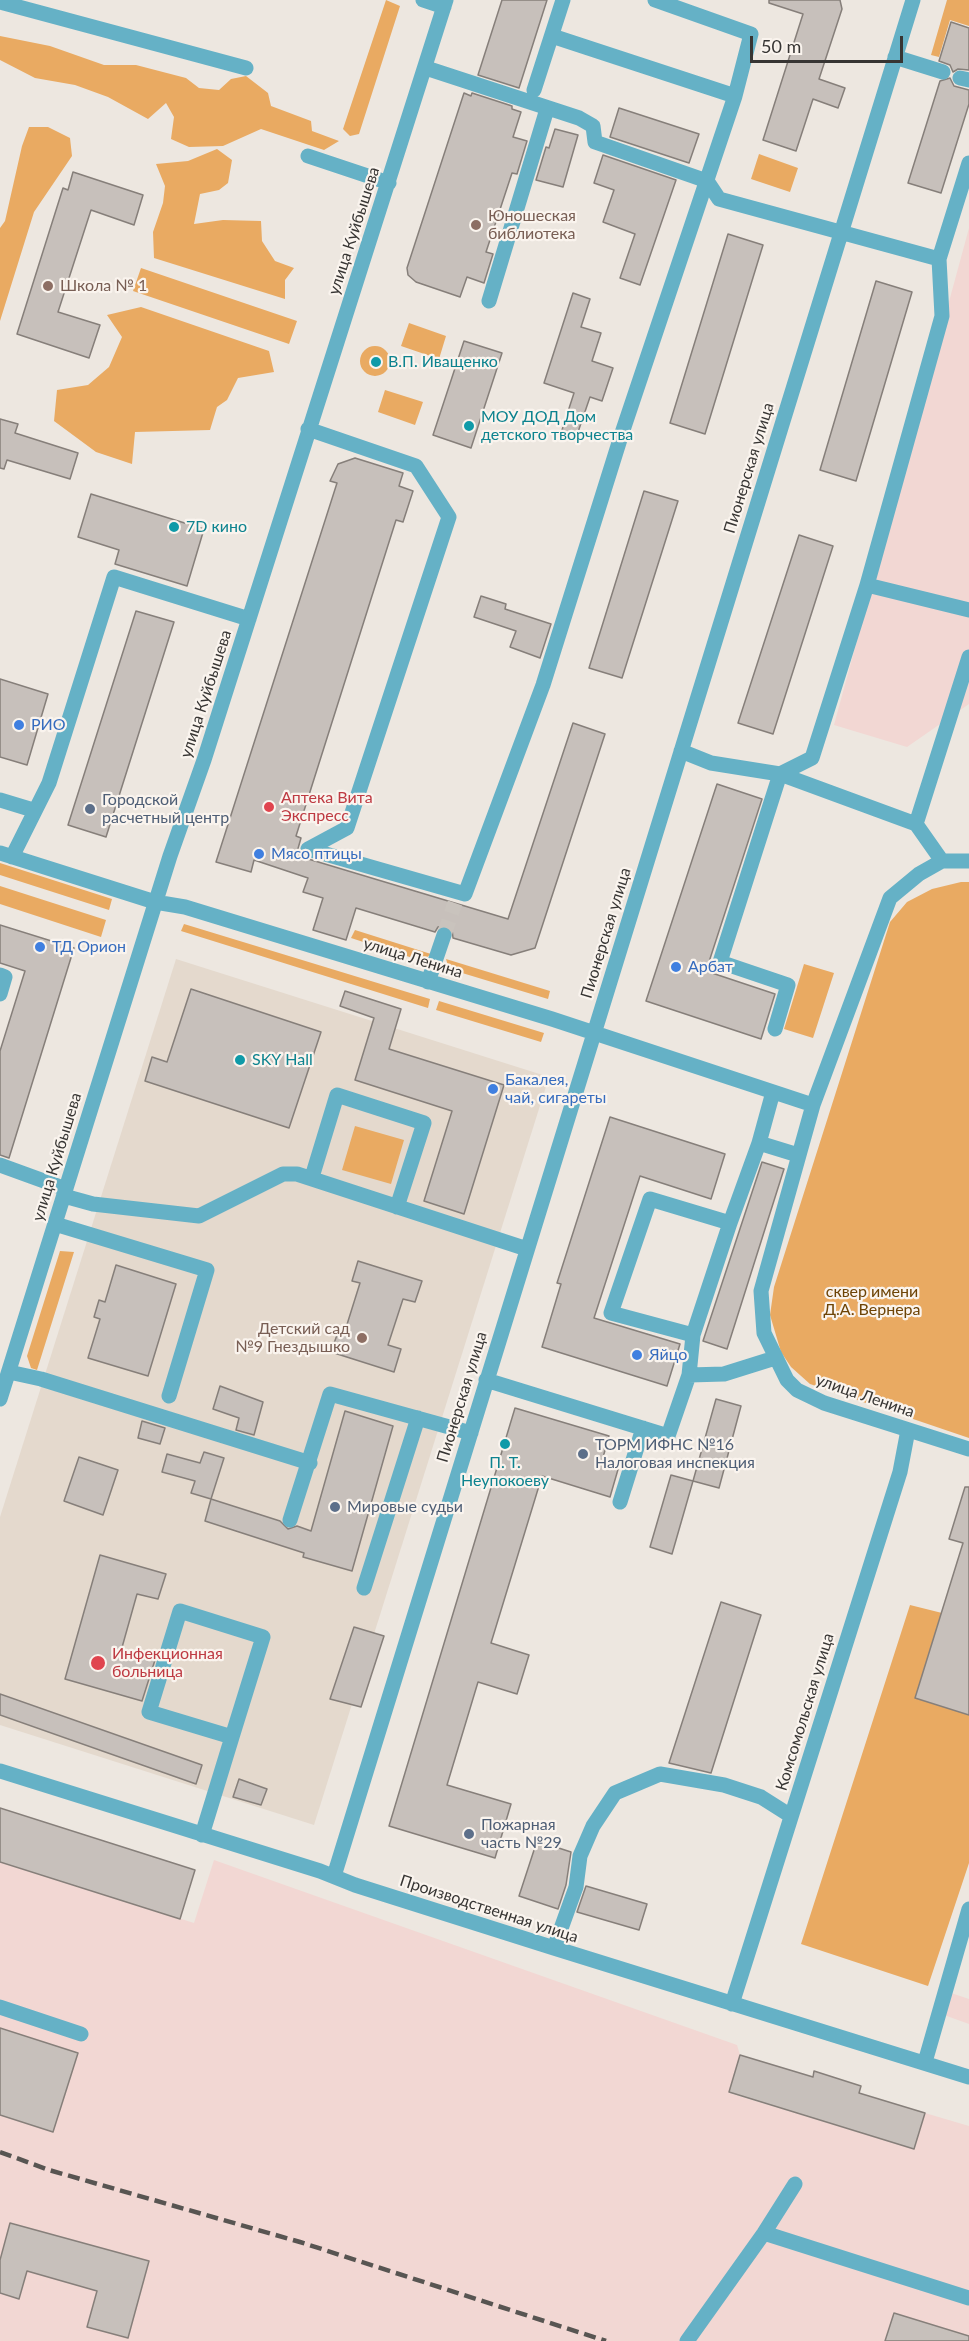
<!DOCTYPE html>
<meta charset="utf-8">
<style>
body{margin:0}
#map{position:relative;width:969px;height:2341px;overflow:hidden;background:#ede7e0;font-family:Lato,sans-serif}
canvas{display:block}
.scale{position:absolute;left:750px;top:36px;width:153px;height:27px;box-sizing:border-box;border:3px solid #373533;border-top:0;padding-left:8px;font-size:18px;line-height:21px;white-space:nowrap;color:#373533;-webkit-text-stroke:4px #faf4ee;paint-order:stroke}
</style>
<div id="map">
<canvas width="969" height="2341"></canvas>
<div class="scale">50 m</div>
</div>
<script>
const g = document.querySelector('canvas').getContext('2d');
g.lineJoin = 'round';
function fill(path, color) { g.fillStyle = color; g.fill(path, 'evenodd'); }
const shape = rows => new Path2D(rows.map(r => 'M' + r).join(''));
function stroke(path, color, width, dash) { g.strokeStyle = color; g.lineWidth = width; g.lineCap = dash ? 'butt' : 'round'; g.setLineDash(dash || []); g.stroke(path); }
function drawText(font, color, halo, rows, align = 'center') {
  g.font = font + ' Lato,sans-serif'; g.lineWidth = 4.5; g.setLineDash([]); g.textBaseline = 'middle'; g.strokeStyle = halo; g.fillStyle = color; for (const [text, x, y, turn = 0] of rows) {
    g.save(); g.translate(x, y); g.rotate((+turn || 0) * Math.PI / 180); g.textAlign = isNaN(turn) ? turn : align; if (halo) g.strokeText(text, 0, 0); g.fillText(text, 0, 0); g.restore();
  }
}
const built = shape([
 [176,959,549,1077,314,1825,0,1725,0,1517]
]);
const industrial = shape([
 [969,228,969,704,907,747,834,725],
 [214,1860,737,2045,740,2055,729,2093,914,2149,925,2113,969,2126,969,2341,0,2341,0,1862,194,1923],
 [951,1993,969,1999,969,2024,944,2015]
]);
const green = shape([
 [386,0,400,6,359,134,350,136,343,129],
 [947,0,969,0,969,26,950,20,939,57,931,55],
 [0,36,50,46,104,65,136,65,186,78,199,88,219,90,231,79,246,76,268,93,271,106,311,121,312,131,339,141,324,150,261,129,223,146,189,147,171,139,174,117,166,103,148,119,108,97,75,85,35,78,0,60],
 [29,127,48,127,70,138,72,156,34,212,0,321,0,228,5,221,22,146],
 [217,149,232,160,228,183,219,190,200,194,194,224,223,220,261,221,262,241,275,261,294,268,285,280,285,299,154,258,153,232,163,203,165,186,156,164,188,161],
 [759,154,798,168,790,192,751,179],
 [141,268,297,321,289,344,133,291],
 [141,307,269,351,274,372,238,378,227,400,217,407,210,430,135,432,132,464,96,452,54,421,57,390,88,385,109,367,122,337,107,315],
 [409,323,446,336,439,359,401,346],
 '360 361a15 15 0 1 1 30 0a15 15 0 1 1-30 0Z',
 [385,390,423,402,415,425,378,412],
 [0,863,112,899,109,910,0,875],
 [961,882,969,882,969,1438,810,1384,791,1367,781,1352,770,1315,774,1287,890,922,907,902,932,889],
 [0,886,106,920,101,937,0,904],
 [184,924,430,999,428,1008,181,931],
 [355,930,431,954,422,961,351,938],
 [446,959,550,991,548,999,449,969],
 [804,964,834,973,813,1038,784,1029],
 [439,1001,544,1033,541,1042,436,1010],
 [355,1126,404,1140,391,1184,342,1170],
 [60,1251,74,1252,37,1370,31,1368,27,1356],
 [910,1605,942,1613,915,1698,969,1715,969,1863,928,1986,801,1944]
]);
const building = shape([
 [502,0,547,0,519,88,478,75,502,0],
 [769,0,840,0,842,9,819,79,845,88,838,108,813,99,796,151,763,140,803,14,769,3,769,0],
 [951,22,969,28,969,70,958,69,953,72,950,65,939,61,951,22],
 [950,78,954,86,969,90,969,104,941,193,908,183,940,81,950,78],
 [464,93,471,96,472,93,512,106,512,109,521,112,513,137,527,141,517,174,512,173,486,252,493,254,484,283,467,277,460,297,416,282,408,275,407,268,464,93],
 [619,108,699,134,689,163,610,137,619,108],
 [555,129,578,135,563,187,536,180,546,147,549,148,555,129],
 [603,155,676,180,640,285,620,278,635,234,603,222,614,190,594,183,603,155],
 [73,172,143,195,134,225,91,210,58,312,100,325,89,358,17,334,63,188,68,190,73,172],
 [728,234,763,245,705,434,670,423,728,234],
 [876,281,912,292,856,481,820,470,876,281],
 [573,293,590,299,581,327,601,333,592,361,613,368,602,401,590,397,577,435,562,430,574,393,544,383,573,293],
 [464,341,502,353,471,448,433,435,464,341],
 [0,419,18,424,15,433,78,453,70,479,7,460,4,469,0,468,0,419],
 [355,458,403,473,399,486,413,491,403,522,396,520,296,836,301,838,297,852,305,858,508,919,573,723,605,734,535,948,511,955,453,938,452,929,447,926,438,927,435,932,356,908,346,940,313,930,323,898,303,892,308,878,254,860,251,872,216,862,337,483,330,481,338,464,355,458],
 [644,491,678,501,622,678,589,668,644,491],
 [91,494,204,529,187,586,115,564,119,550,78,537,91,494],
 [799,535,833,546,773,734,738,723,799,535],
 [481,596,506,604,505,609,551,624,540,658,510,647,516,631,474,617,481,596],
 [136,611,174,622,106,837,68,825,136,611],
 [0,679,48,694,27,765,0,757,0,679],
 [717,784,762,799,706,971,775,994,761,1039,646,1001,717,784],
 [0,925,74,948,9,1158,0,1155,0,1051,25,971,0,963,0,925],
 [191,989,321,1032,289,1128,145,1081,152,1057,167,1062,191,989],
 [345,991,401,1009,389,1049,504,1085,464,1214,424,1201,452,1111,355,1080,374,1018,340,1006,345,991],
 [610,1117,725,1154,711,1199,640,1176,594,1318,680,1344,667,1386,542,1347,561,1284,557,1283,610,1117],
 [762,1162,784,1169,727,1349,703,1341,762,1162],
 [358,1261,422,1281,415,1302,403,1299,388,1345,401,1349,394,1372,331,1352,338,1332,344,1334,360,1283,352,1281,358,1261],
 [116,1265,176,1284,148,1376,88,1358,100,1319,94,1317,99,1300,105,1302,116,1265],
 [220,1386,263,1402,254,1435,236,1430,239,1418,213,1409,220,1386],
 [716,1399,741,1406,719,1488,693,1481,716,1399],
 [515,1408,609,1436,602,1461,619,1466,610,1497,542,1476,491,1643,529,1655,517,1694,478,1682,447,1785,511,1804,495,1858,389,1826,515,1408],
 [345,1411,393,1426,352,1571,303,1557,304,1553,205,1521,211,1499,280,1521,288,1529,297,1526,311,1531,345,1411],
 [142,1421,165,1428,160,1444,138,1438,142,1421],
 [204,1452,224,1458,211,1499,191,1493,195,1481,162,1472,167,1454,200,1463,204,1452],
 [79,1457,118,1470,103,1515,64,1501,79,1457],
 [671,1475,693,1481,672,1554,650,1547,671,1475],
 [965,1487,969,1487,969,1715,915,1698,963,1543,949,1539,965,1487],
 [100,1555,166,1574,158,1599,137,1594,121,1651,155,1660,142,1701,65,1679,100,1555],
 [721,1602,761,1615,711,1773,669,1763,721,1602],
 [354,1627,384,1636,361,1707,330,1699,354,1627],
 [0,1694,202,1765,196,1784,0,1715,0,1694],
 [239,1779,267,1789,261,1805,233,1797,239,1779],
 [0,1808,195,1870,180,1919,0,1862,0,1808],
 [537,1841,571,1852,566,1885,558,1909,519,1896,537,1841],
 [586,1886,647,1904,639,1930,577,1912,586,1886],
 [0,2028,78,2053,53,2132,0,2115,0,2028],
 [740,2055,813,2077,814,2071,861,2086,859,2093,925,2113,914,2149,729,2092,740,2055],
 [10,2223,149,2261,128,2338,87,2327,97,2291,27,2271,19,2299,0,2293,0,2260,10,2223],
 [894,2313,969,2336,969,2341,885,2341,894,2313]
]);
const minorTunnel = shape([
 [444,935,455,903]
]);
const minor = shape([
 [423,0,444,7],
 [0,2,246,68],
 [552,36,735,96],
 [895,57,943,72],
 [426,68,579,118,593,126,595,142,707,181,719,199,939,259],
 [960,78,969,80],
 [534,90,563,0],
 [308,156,389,183],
 [489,301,547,109],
 [308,429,416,466,449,517,347,828,308,849,465,894,543,685,622,433,735,96,751,34,655,0],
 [867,585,969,610],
 [681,751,711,763,780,774,916,824,942,861],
 [0,800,33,810],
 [916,824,969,657],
 [0,853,155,902,185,907,552,1019,813,1105],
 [12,857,49,783,114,577,249,619],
 [969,861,942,861,919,874,890,898,813,1105,761,1291,764,1333,787,1380,797,1390,824,1403,969,1449],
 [0,975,5,977,0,994],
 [428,982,444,935],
 [775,1029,788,985,720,962,780,774,812,758,867,585,942,316,939,259,969,163],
 [759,1143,773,1092],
 [0,1165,66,1189],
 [312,1177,337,1095,424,1123,397,1207],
 [64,1196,93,1204,199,1216,283,1174,297,1174,527,1249],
 [55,1224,207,1270,169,1396],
 [693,1335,730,1223],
 [9,1372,41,1379,310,1463],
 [689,1375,693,1335,611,1313,650,1199,730,1223,759,1143,798,1155],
 [486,1380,668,1436,689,1375,724,1374,775,1358],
 [0,1399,170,856,204,760,446,0],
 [620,1502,643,1428],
 [290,1520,330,1394,471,1433],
 [364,1588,418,1418],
 [0,1771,320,1871,355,1885,554,1948,969,2077],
 [202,1835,232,1737,149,1712,180,1611,263,1637,232,1737],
 [334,1876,913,0],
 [554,1948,576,1887,580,1856,593,1826,615,1793,660,1774,724,1785,761,1797,791,1816],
 [732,2004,900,1472,908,1430],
 [0,2007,81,2034],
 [925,2062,969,1909],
 [764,2233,969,2298],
 [687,2341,764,2233,795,2184]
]);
const rail = shape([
 [0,2152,49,2170,300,2242,606,2341]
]);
const markers = [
 [476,225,6,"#8d6e63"],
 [48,286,6,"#8d6e63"],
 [376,362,6,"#0f9aa8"],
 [469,426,6,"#0f9aa8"],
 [174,527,6,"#0f9aa8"],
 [19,725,6,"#3f7fe0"],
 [269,807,6,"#e0444e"],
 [90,809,6,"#5c6f8a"],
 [259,854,6,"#3f7fe0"],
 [40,947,6,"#3f7fe0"],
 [676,967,6,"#3f7fe0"],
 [240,1060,6,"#0f9aa8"],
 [493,1089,6,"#3f7fe0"],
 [362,1338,6,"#8d6e63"],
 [637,1355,6,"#3f7fe0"],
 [505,1444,6,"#0f9aa8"],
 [583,1454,6,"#5c6f8a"],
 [335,1507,6,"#5c6f8a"],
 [98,1663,8,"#e0444e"],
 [469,1834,6,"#5c6f8a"]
];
const educationNames = [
 ["Юношеская",488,216],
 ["библиотека",488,234],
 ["Школа № 1",60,286],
 ["Детский сад",350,1329,"right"],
 ["№9 Гнездышко",350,1347,"right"]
];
const streetNames = [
 ["улица Куйбышева",354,231,-72],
 ["Пионерская улица",749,468,-73],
 ["улица Куйбышева",206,694,-72],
 ["Пионерская улица",606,933,-73],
 ["улица Ленина",413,958,17],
 ["улица Куйбышева",57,1157,-73],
 ["улица Ленина",865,1396,19],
 ["Пионерская улица",462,1397,-73],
 ["Комсомольская улица",805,1712,-73],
 ["Производственная улица",489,1909,18]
];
const cultureNames = [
 ["В.П. Иващенко",388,362],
 ["МОУ ДОД Дом",481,417],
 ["детского творчества",481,435],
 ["7D кино",186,527],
 ["SKY Hall",252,1060],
 ["П. Т.",505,1463,"center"],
 ["Неупокоеву",505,1481,"center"]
];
const shopNames = [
 ["РИО",31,725],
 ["Мясо птицы",271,854],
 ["ТД Орион",52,947],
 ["Арбат",688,967],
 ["Бакалея,",505,1080],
 ["чай, сигареты",505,1098],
 ["Яйцо",649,1355]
];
const healthNames = [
 ["Аптека Вита",281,798],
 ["Экспресс",281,816],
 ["Инфекционная",112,1654],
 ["больница",112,1672]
];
const serviceNames = [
 ["Городской",102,800],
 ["расчетный центр",102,818],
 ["ТОРМ ИФНС №16",595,1445],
 ["Налоговая инспекция",595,1463],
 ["Мировые судьи",347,1507],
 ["Пожарная",481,1825],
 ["часть №29",481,1843]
];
const parkNames = [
 ["сквер имени",872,1292],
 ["Д.А. Вернера",872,1310]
];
fill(built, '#e4d9cd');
fill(industrial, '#f2d7d3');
fill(green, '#e9aa62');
fill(building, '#c7c0bb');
stroke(building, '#867f7a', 1.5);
stroke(minorTunnel, '#c9c3bd', 15, [15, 8]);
stroke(minor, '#65b1c6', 15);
stroke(rail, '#585552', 4.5, [12, 6]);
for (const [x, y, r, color] of markers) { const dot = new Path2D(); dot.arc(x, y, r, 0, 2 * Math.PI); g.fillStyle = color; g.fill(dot); stroke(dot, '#faf4ee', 2); }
drawText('16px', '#785e54', '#faf4ee', educationNames, 'left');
drawText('16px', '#373533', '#faf4ee', streetNames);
drawText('16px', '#0d838f', '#faf4ee', cultureNames, 'left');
drawText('16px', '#366cbe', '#faf4ee', shopNames, 'left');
drawText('16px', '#be3a42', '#faf4ee', healthNames, 'left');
drawText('16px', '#4e5e75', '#faf4ee', serviceNames, 'left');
drawText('16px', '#6e4406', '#faf4ee', parkNames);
</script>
